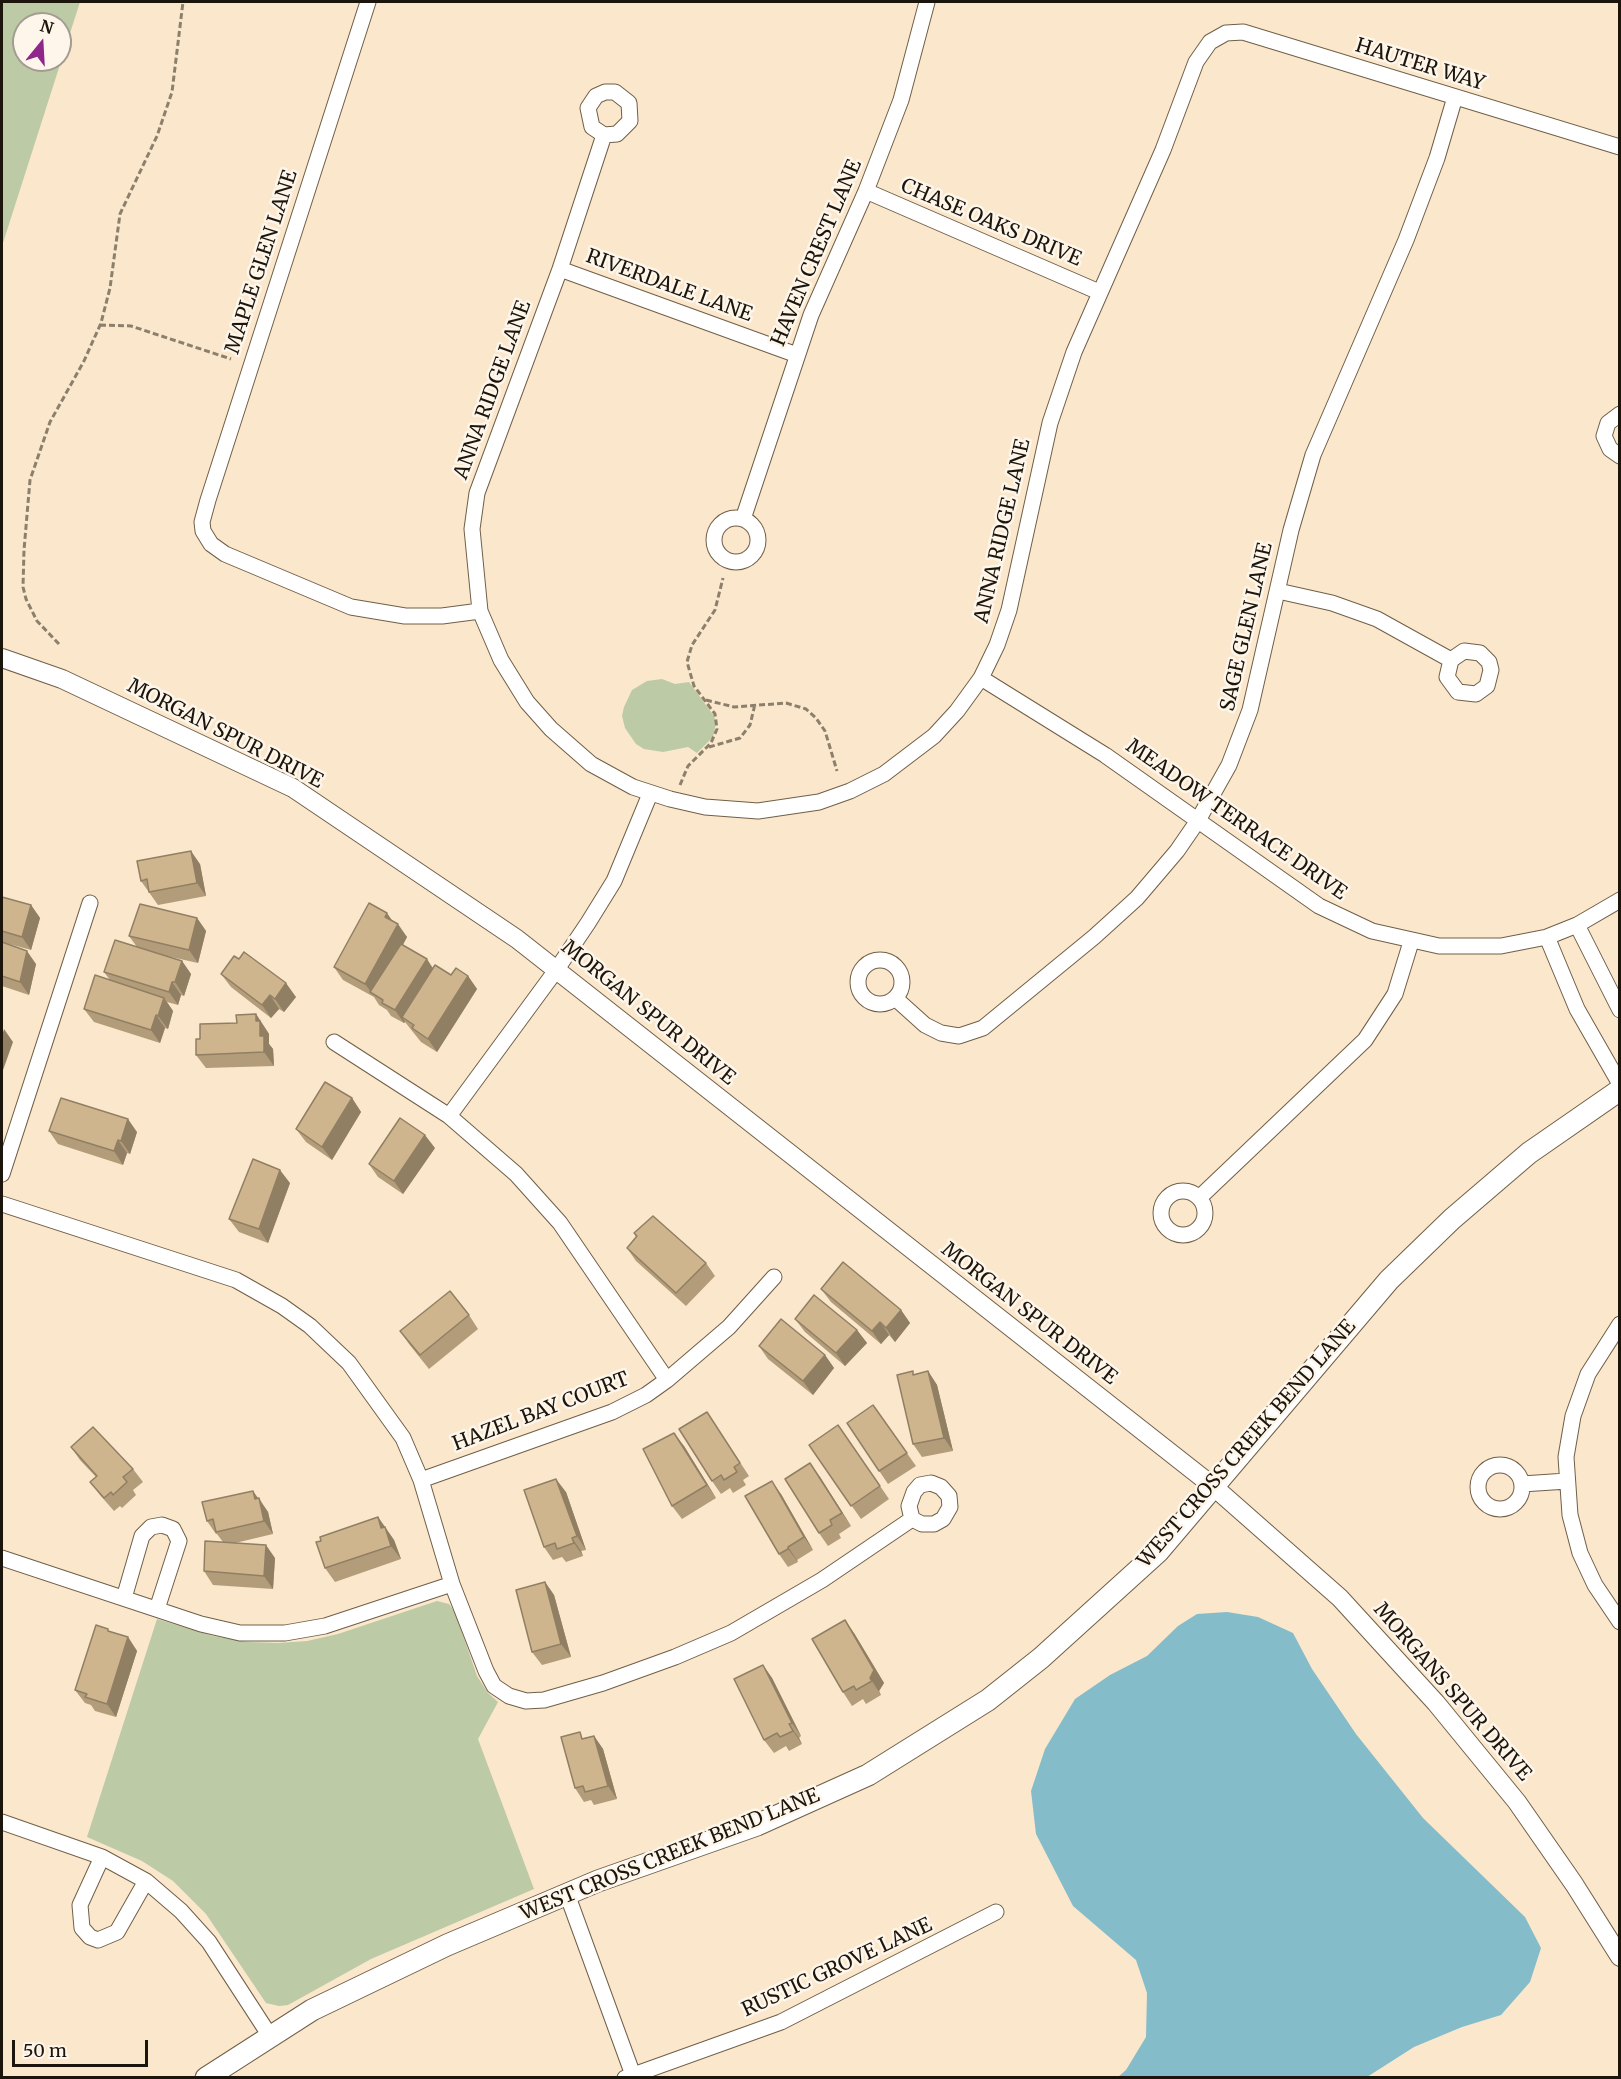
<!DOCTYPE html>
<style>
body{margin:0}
#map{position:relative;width:1621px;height:2079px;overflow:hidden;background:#fae7cc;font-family:Merriweather,serif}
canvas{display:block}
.frame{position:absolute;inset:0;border:3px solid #1b150b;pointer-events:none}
.north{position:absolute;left:12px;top:12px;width:60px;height:60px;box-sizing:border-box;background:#fef6eb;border:2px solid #a39c91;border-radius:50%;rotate:18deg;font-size:16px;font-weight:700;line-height:24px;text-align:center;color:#1b150b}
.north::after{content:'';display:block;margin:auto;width:21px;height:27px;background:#8f268a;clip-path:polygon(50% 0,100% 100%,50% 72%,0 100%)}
.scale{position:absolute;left:12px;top:2040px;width:136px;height:27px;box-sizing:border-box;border:3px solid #1b150b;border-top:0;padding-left:8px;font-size:18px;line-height:21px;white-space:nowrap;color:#1b150b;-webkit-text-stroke:4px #fef6eb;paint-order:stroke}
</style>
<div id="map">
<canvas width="1621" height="2079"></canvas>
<div class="frame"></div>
<div class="north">N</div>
<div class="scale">50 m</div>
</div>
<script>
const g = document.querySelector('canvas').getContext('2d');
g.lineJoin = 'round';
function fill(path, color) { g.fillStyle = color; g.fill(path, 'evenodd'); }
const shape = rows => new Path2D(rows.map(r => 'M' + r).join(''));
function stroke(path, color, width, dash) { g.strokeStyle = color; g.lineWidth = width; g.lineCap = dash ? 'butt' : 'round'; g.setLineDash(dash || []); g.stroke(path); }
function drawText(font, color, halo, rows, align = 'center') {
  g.font = font + ' Merriweather,serif'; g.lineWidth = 5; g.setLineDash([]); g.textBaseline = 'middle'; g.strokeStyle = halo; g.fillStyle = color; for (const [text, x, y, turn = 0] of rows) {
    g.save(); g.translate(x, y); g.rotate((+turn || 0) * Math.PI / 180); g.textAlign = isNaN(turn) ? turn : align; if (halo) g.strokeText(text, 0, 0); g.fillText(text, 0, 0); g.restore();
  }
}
const green = shape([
 [2,2,80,2,2,246],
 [24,24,60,24,60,60,24,60],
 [662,679,675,684,689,682,714,716,716,723,713,737,697,753,688,747,663,752,644,749,636,744,625,728,622,716,624,707,632,690,647,681],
 [437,1601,449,1604,455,1612,477,1676,488,1693,498,1702,478,1739,534,1889,371,1959,288,2005,279,2006,266,2003,206,1914,173,1881,142,1861,87,1837,157,1619,213,1636,248,1642,278,1643,307,1641,338,1634]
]);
const water = shape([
 [1227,1612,1258,1617,1293,1633,1312,1669,1356,1734,1423,1818,1525,1917,1541,1948,1530,1982,1501,2015,1462,2027,1414,2047,1367,2077,1118,2077,1126,2070,1146,2037,1147,1993,1136,1960,1073,1906,1036,1834,1031,1791,1045,1749,1075,1699,1110,1675,1147,1656,1178,1626,1197,1614]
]);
const path = shape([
 [100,325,131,326,231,359],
 [59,644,37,621,26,599,23,587,24,550,30,480,50,422,84,361,101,323,110,288,120,214,157,136,172,92,183,2],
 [706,700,734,707,786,703,806,709,816,718,825,731,837,771],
 [709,747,740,738,750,725,755,704],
 [680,785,688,766,711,743,717,729,715,714,694,686,687,662,692,645,715,610,723,578]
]);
const minor = shape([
 [368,2,208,500,202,522,203,531,211,544,225,554,351,607,405,616,442,616,480,611],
 [604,135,592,127,588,108,596,96,605,92,615,92,629,103,630,121,617,134,604,135,560,269,477,493,472,529,480,611,501,660,527,702,551,729,591,764,633,787,670,799,705,807,758,811,819,802,850,791,884,774,934,736,957,711,981,678,997,645,1009,610,1050,423,1074,352,1163,150,1196,62,1210,42,1226,33,1243,32,1620,147],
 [866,191,1099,292],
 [560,269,797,355],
 [1620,414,1608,423,1604,436,1610,449,1620,456],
 '714 540a22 22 0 1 1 44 0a22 22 0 1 1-44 0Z',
 [743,519,811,315,866,191,901,100,927,2],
 [1278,591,1332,603,1377,619,1451,660,1464,651,1480,653,1489,662,1491,670,1487,686,1476,694,1458,692,1447,677,1451,660],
 [981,678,1105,755,1319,906,1372,931,1439,946,1501,946,1547,937,1577,925,1620,900],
 [1577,925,1620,1010],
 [1547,937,1577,1009,1620,1084],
 '858 982a22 22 0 1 1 44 0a22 22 0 1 1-44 0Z',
 [895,998,925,1025,941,1033,959,1036,983,1028,1094,937,1137,898,1177,851,1197,822,1229,765,1250,710,1291,530,1313,455,1406,240,1437,158,1455,97],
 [334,1042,449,1116,516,1174,560,1223,667,1380],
 [449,1116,557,969,588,923,614,881,650,794],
 [2,1174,90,903],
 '1161 1213a22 22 0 1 1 44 0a22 22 0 1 1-44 0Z',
 [1199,1198,1365,1040,1395,994,1411,942],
 [2,1204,236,1280,282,1306,310,1326,349,1363,403,1438,421,1480,452,1584,486,1671,494,1686,509,1696,526,1701,544,1700,603,1683,675,1657,731,1633,822,1580,912,1519,922,1524,934,1524,943,1519,950,1507,949,1496,941,1487,931,1483,920,1485,914,1492,909,1506,912,1519],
 [1620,1324,1588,1374,1573,1416,1566,1457,1570,1515,1580,1553,1595,1585,1620,1622],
 '1478 1487a22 22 0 1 1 44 0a22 22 0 1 1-44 0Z',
 [421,1480,612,1412,646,1395,667,1380,729,1327,774,1277],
 [1522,1484,1567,1481],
 [2,1558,201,1624,240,1633,285,1633,325,1626,452,1584],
 [124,1598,142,1536,151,1527,162,1525,173,1529,179,1541,157,1609],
 [2,1822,102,1857,146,1881,181,1911,209,1942,270,2036],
 [102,1857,80,1905,82,1928,90,1937,98,1940,117,1932,146,1881],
 [567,1894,633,2075],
 [625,2078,781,2022,996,1912]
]);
const tertiary = shape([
 [2,658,62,679,293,788,517,939,1214,1487,1340,1598,1436,1703,1517,1802,1574,1884,1620,1957]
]);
const secondary = shape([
 [206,2078,312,2010,447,1945,598,1881,757,1825,868,1775,988,1700,1041,1658,1158,1552,1389,1280,1452,1219,1529,1153,1620,1090]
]);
const wall = shape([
 [200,864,206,896,158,905,141,881],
 [2,897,31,905,40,918,31,950,2,942],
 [197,918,206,931,198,963,162,955,182,961,191,974,184,996,181,995,178,1005,167,1002,173,1011,168,1029,165,1028,160,1043,94,1022,84,1009,110,980,104,972,137,947,129,936],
 [393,921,407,937,403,945,433,968,451,975,468,976,477,989,437,1052,421,1042,405,1022,404,1023,391,1016,387,1010,379,1005,374,997,343,980,334,967],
 [2,942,36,964,29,995,2,986],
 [221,974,296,997,284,1012,279,1009,271,1018,231,987],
 [256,1014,269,1034,269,1044,273,1049,274,1066,206,1068,196,1055,200,1039],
 [352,1098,361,1112,332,1160,306,1142,296,1129],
 [49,1131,137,1132,130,1154,127,1153,123,1165,58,1144],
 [435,1148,403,1194,378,1177,369,1164],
 [290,1183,268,1243,239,1232,229,1219],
 [634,1233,706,1263,715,1276,686,1306,636,1261,627,1248,636,1237],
 [821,1289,901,1310,910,1323,895,1342,889,1335,881,1344,831,1302],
 [469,1315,478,1329,429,1369,409,1344,400,1331],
 [795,1319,857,1330,867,1343,845,1366,805,1332],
 [759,1346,825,1355,834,1368,813,1395,768,1359],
 [928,1371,937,1385,953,1451,922,1457,913,1444,915,1374],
 [873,1405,916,1466,888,1484,847,1423],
 [707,1412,749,1476,743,1480,746,1485,733,1493,730,1488,721,1494,712,1481],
 [838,1425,889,1499,861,1519,809,1445],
 [684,1446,716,1498,682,1519,672,1506],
 [71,1447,133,1469,143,1482,133,1490,136,1495,122,1508,120,1506,114,1511,100,1495,90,1482,96,1477,80,1460],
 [820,1477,851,1526,839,1534,841,1538,828,1546,819,1533],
 [566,1492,586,1550,581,1551,583,1556,566,1562,562,1557,553,1560,544,1547],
 [781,1494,813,1550,797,1560,798,1562,788,1567,779,1554],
 [259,1498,268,1512,273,1534,235,1543,275,1558,273,1589,213,1585,204,1571,223,1542,217,1534,216,1534,207,1521],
 [378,1517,394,1540,401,1559,335,1582,325,1568],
 [545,1582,554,1595,571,1657,542,1665,532,1652],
 [110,1632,128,1637,137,1651,116,1717,95,1711,91,1705,85,1703,75,1690],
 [854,1633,884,1683,879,1691,881,1695,866,1704,863,1699,852,1706,843,1692],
 [763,1665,772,1678,801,1736,799,1738,802,1744,789,1751,786,1746,774,1753,764,1740],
 [594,1736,603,1749,617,1799,594,1805,591,1800,584,1802,575,1788,584,1738]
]);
const shadedWall = shape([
 [191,851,200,864,206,896,197,883],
 [31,905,40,918,31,950,22,937],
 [387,913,396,926,385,917],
 [197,918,206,931,198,963,189,950],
 [398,924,407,937,375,995,371,992,365,984],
 [27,951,36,964,29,995,20,982],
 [427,959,436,973,402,1017,405,1022,404,1023,395,1010],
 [182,961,191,974,184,996,175,982],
 [468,976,477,989,437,1052,428,1039],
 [172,982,181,995,178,1005,169,992],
 [286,983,296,997,284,1012,275,999],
 [270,995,279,1009,271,1018,262,1005],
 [164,998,173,1011,168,1029,158,1016],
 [256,1014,269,1034,269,1044,273,1049,274,1066,264,1052,256,1021],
 [156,1015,165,1028,160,1043,151,1030],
 [4,1029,13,1042,2,1073,2,1036],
 [352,1098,361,1112,332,1160,322,1147],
 [128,1119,137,1132,130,1154,121,1141],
 [425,1135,435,1148,403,1194,394,1181],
 [118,1140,127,1153,123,1165,114,1151],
 [280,1170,290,1183,268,1243,259,1229],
 [901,1310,910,1323,895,1342,886,1328],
 [880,1322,889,1335,881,1344,872,1331],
 [857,1330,867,1343,845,1366,836,1353],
 [825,1355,834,1368,813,1395,803,1381],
 [928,1371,937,1385,953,1451,944,1438],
 [674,1433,684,1446,716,1498,707,1485],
 [810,1463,820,1477,851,1526,842,1513],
 [556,1479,566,1492,586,1550,577,1536],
 [772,1481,781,1494,813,1550,804,1537],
 [253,1491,268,1512,273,1534,264,1521,255,1499],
 [378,1517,394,1540,401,1559,391,1546,381,1528],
 [572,1538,581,1551,583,1556,574,1543],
 [266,1545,275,1558,273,1589,264,1576],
 [788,1547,797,1560,798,1562,788,1549],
 [545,1582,554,1595,571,1657,561,1644],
 [845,1620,854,1633,884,1683,879,1691,881,1695,870,1678],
 [128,1637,137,1651,116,1717,107,1704],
 [763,1665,772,1678,801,1736,792,1723],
 [789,1724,799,1738,802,1744,793,1731],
 [594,1736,603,1749,617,1799,608,1786]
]);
const building = shape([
 [191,851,197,883,149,892,147,879,141,881,137,861,191,851],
 [2,897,31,905,22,937,2,931,2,897],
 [369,903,387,913,385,917,398,924,365,984,334,967,369,903],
 [140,904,197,918,189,950,129,936,140,904],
 [115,940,182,961,175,982,172,982,169,992,104,972,115,940],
 [2,942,27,951,20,982,2,976,2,942],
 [401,944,427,959,395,1010,382,1003,383,1000,370,992,401,944],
 [244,952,286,983,275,999,270,995,262,1005,221,974,234,956,239,959,244,952],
 [435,965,451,975,456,968,468,976,428,1039,412,1028,414,1025,402,1017,435,965],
 [95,975,164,998,158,1016,156,1015,151,1030,84,1009,95,975],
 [256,1014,256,1021,260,1021,260,1036,264,1036,264,1052,196,1055,196,1039,200,1039,200,1024,237,1023,236,1015,256,1014],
 [325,1082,352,1098,322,1147,296,1129,325,1082],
 [61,1098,128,1119,121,1141,118,1140,114,1151,49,1131,61,1098],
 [400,1118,425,1135,394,1181,369,1164,400,1118],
 [253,1159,280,1170,259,1229,229,1219,253,1159],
 [653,1216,706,1263,676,1293,627,1248,637,1236,634,1233,653,1216],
 [843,1262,901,1310,886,1328,880,1322,872,1331,821,1289,843,1262],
 [450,1291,469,1315,420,1355,400,1331,450,1291],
 [814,1295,857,1330,836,1353,795,1319,814,1295],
 [781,1319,825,1355,803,1381,759,1346,781,1319],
 [913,1371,913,1375,928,1371,944,1438,913,1444,897,1375,913,1371],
 [873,1405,907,1453,879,1471,847,1423,873,1405],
 [707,1412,740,1463,734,1467,737,1472,724,1480,721,1475,712,1481,679,1429,707,1412],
 [838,1425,880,1486,851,1506,809,1445,838,1425],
 [93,1427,133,1469,123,1477,127,1482,113,1495,111,1492,104,1498,90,1482,97,1476,71,1447,93,1427],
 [674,1433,707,1485,672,1506,643,1449,674,1433],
 [810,1463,842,1513,830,1520,832,1525,819,1533,785,1479,810,1463],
 [556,1479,577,1536,572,1538,574,1543,557,1549,555,1543,544,1547,524,1490,556,1479],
 [772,1481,804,1537,788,1547,788,1549,779,1554,745,1496,772,1481],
 [253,1491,255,1499,259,1498,264,1521,216,1532,213,1519,207,1521,202,1502,253,1491],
 [378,1517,381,1528,385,1527,391,1546,325,1568,316,1542,321,1541,320,1537,378,1517],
 [205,1541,266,1545,264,1576,204,1571,205,1541],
 [545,1582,561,1644,532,1652,516,1590,545,1582],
 [845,1620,874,1670,870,1678,872,1681,856,1690,854,1686,843,1692,812,1639,845,1620],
 [96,1625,108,1629,108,1631,128,1637,107,1704,85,1697,87,1694,75,1690,96,1625],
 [763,1665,792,1723,789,1724,793,1731,780,1737,777,1733,764,1740,734,1679,763,1665],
 [580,1732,582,1739,594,1736,608,1786,585,1792,583,1786,575,1788,561,1737,580,1732]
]);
const streetNames = [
 ["HAUTER WAY",1420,65,17],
 ["CHASE OAKS DRIVE",991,223,23],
 ["HAVEN CREST LANE",817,253,-67],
 ["MAPLE GLEN LANE",262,262,-72],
 ["RIVERDALE LANE",669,286,20],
 ["ANNA RIDGE LANE",493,390,-70],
 ["ANNA RIDGE LANE",1003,531,-77],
 ["SAGE GLEN LANE",1247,627,-77],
 ["MORGAN SPUR DRIVE",225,734,27],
 ["MEADOW TERRACE DRIVE",1236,820,35],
 ["MORGAN SPUR DRIVE",648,1013,39],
 ["MORGAN SPUR DRIVE",1029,1314,38],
 ["HAZEL BAY COURT",541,1412,-21],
 ["WEST CROSS CREEK BEND LANE",1247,1444,-49],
 ["MORGANS SPUR DRIVE",1452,1692,49],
 ["WEST CROSS CREEK BEND LANE",670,1855,-22],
 ["RUSTIC GROVE LANE",837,1968,-25]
];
fill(green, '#bccaa6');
fill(water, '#84bcc9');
stroke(minor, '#705f47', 17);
stroke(tertiary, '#705f47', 20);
stroke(secondary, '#705f47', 23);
stroke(path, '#8c806d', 3, [6, 3]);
stroke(minor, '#fff', 15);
stroke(tertiary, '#fff', 18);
stroke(secondary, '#fff', 21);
fill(wall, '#b29c7a');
fill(shadedWall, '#917f63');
fill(building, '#cfb58e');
stroke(building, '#917f63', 1.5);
drawText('20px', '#1b150b', '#fef6eb', streetNames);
</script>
